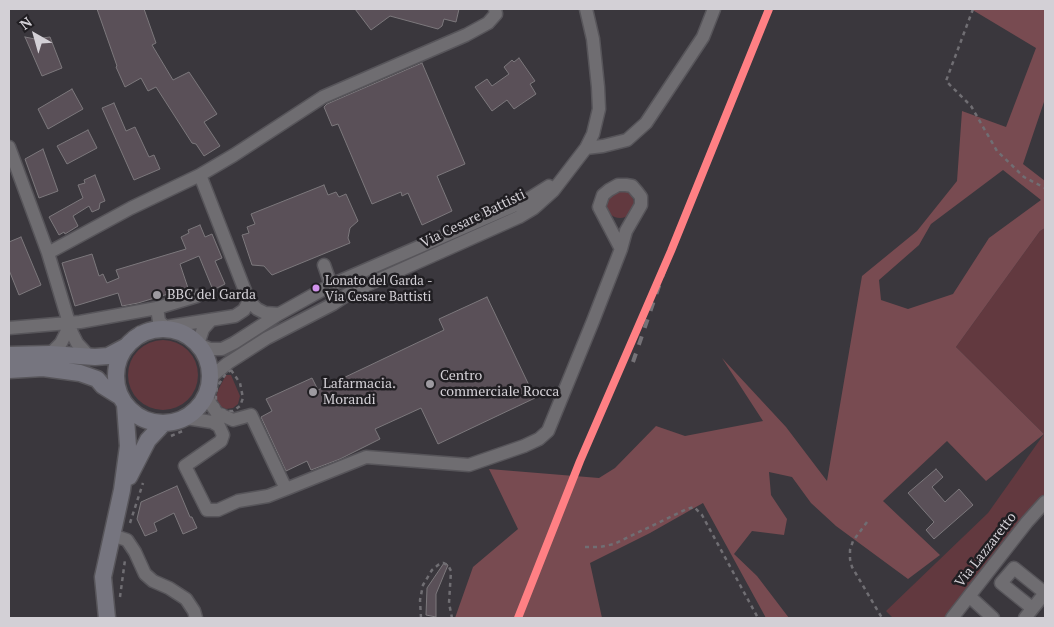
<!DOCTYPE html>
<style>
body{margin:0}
#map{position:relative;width:1054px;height:627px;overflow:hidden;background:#3a373d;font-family:"PT Serif",serif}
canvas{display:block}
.frame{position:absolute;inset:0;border:10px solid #d3d0d6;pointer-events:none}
.north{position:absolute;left:10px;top:10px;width:50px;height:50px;-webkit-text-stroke:4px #201e22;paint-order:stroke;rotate:322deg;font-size:14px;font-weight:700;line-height:20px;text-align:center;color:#d3d0d6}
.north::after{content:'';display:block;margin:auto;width:18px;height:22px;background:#d3d0d6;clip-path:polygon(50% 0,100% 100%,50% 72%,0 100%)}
</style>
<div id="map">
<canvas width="1054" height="627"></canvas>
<div class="frame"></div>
<div class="north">N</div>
</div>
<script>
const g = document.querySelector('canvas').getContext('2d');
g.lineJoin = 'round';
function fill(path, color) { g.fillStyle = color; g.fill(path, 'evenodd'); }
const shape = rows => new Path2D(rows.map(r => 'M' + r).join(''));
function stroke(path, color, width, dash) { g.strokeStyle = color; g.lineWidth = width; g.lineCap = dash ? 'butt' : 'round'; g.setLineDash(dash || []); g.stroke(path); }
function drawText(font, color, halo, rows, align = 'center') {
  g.font = font + ' "PT Serif",serif'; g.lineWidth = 5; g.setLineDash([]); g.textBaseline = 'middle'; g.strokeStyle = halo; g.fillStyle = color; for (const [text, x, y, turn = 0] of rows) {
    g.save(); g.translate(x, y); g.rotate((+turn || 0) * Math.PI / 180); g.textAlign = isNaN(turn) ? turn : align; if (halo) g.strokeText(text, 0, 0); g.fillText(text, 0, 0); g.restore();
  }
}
const green = shape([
 '606 204a14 14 0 1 1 28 0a14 14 0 1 1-28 0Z',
 [1045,228,1045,502,949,618,893,618,886,611,988,513,1044,434,956,347,1040,231],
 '128 375a35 35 0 1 1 70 0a35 35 0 1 1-70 0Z',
 [226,375,231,375,240,396,238,404,233,408,226,409,220,406,216,398,218,390]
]);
const forest = shape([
 [971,9,1045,9,1045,99,1023,164,1045,181,1045,228,1040,231,956,347,1044,434,986,481,947,441,883,501,940,555,908,579,836,526,811,503,792,477,769,472,771,495,787,519,784,535,752,531,734,554,757,576,789,618,766,618,703,503,650,533,590,563,602,618,455,618,473,567,518,529,489,469,599,478,615,468,656,426,685,436,763,421,722,358,786,427,827,481,862,276,917,231,957,181,962,111,1006,127,1036,48],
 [1003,170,1041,200,989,238,953,294,908,309,881,300,879,280,919,245,931,224]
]);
const building = shape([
 [97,9,144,9,156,43,152,45,173,80,189,72,217,114,204,122,220,146,204,156,196,144,192,143,156,87,148,91,141,78,125,87,116,67,117,66,97,9],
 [355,9,459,9,456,22,444,19,442,26,438,29,390,16,371,30,355,9],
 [25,37,35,39,50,37,62,68,42,76,25,37],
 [519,58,535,81,530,84,536,94,514,109,507,100,492,111,475,87,487,79,492,86,509,74,504,67,512,60,514,62,519,58],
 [422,63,465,164,437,176,452,211,422,225,408,193,402,196,401,192,372,204,338,124,332,126,324,107,327,104,422,63],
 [72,89,83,109,48,129,38,109,72,89],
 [114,103,126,131,135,127,149,157,154,155,160,169,134,180,102,108,114,103],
 [88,130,97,148,67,164,57,146,88,130],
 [43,149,58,191,39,198,25,159,43,149],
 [95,175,105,201,100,203,99,209,92,212,89,206,73,216,78,226,65,234,64,232,59,235,49,217,83,198,78,185,85,183,84,180,95,175],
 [324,185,328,195,336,192,339,197,346,194,358,221,350,228,348,238,350,243,272,275,264,266,252,265,242,235,249,233,247,227,255,224,251,214,324,185],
 [200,225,205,237,212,234,222,258,215,261,225,284,213,290,199,256,180,264,188,288,138,303,122,306,118,293,75,306,62,263,92,254,99,276,103,274,107,283,119,278,116,270,186,249,181,237,189,233,188,230,200,225],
 [21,237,41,285,19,295,9,270,9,242,21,237],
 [487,297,535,398,438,444,421,408,375,429,380,439,340,459,311,470,307,461,286,471,261,417,272,411,266,399,312,378,318,390,444,330,439,319,487,297],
 [936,469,943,477,932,487,945,502,959,489,973,505,934,539,926,530,934,522,908,493,936,469],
 [177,486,190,517,192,517,197,528,183,534,174,513,154,523,157,531,145,536,137,519,141,502,177,486],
 [444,563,448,565,436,594,436,617,426,615,427,588,444,563]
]);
const path = shape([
 [973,9,946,81,971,106,997,151,1024,177,1045,188],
 [129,334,139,327,149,325],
 [231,370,240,383,243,398,240,406,233,411,226,411,220,409,216,402,216,395,217,387,225,375,231,370],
 [171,436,185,430],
 [867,522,853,541,850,550,850,559,852,567,882,618],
 [130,523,143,483],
 [585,547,600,547,614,544,687,509,694,507,702,515,758,618],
 [120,597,125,560],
 [421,618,420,600,423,585,432,570,438,565,443,563,448,565,451,571,449,603,452,618]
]);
const minor = shape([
 [9,147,48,253,72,333,77,343,89,356],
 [586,148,603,146,627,140,646,123,703,37,714,9],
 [48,253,131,208,200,175,234,155,323,97,466,35,488,23,496,14,495,9],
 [324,265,331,285,331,293],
 [249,301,257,309,265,313,279,314],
 [157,308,159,321,165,327,235,316,244,310,249,301,200,175],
 [211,320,203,329,198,344,210,349,222,349,234,343,279,314,331,285,525,201,549,186],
 [9,328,80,322,157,308,197,296],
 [50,354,61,343,67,331,69,321],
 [211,377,228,363,267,338,333,304,351,292,519,217,534,208,553,191,586,148,593,134,599,109,598,87,593,39,586,9],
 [206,397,217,413,233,420,251,415,286,489,366,457,469,465,524,446,539,439,548,431,593,321,621,249,626,231,641,205,641,197,638,193,632,186,626,185,618,185,609,190,603,195,599,207,621,249],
 [186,418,212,422,219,426,223,435,221,441,185,466,207,510,218,510,238,501,268,496,286,489],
 [112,535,127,540,135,552,145,574,153,581,169,588,186,599,194,611,196,618],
 [969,596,993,618],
 [952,618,1027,522,1045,502],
 [1025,618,1045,593,1014,568,1001,583,1032,608]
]);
const major = shape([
 '116 376a47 47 0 1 1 94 0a47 47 0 1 1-94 0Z',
 [9,355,50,354,95,357,108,356,125,347],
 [9,370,43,368,80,373,97,379,103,386,119,396],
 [129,477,148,440,163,424],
 [107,618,103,577,122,490,128,446,125,405]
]);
const rail = shape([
 [633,362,671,251]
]);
const rail1 = shape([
 [518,618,580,461,671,251,769,9]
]);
const markers = [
 [316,288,4.5,"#d193ec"],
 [157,295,5,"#9d9aa0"],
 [430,384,5,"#9d9aa0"],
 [313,392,5,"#9d9aa0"]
];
const busNames = [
 ["Lonato del Garda -",325,281],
 ["Via Cesare Battisti",325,297]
];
const streetNames = [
 ["Via Cesare Battisti",473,219,-26],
 ["Via Lazzaretto",986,550,-52]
];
const poiNames = [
 ["BBC del Garda",167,295],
 ["Centro",440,376],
 ["commerciale Rocca",440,392],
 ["Lafarmacia.",323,384],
 ["Morandi",323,400]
];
fill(green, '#62393f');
fill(forest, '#784b51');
fill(building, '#5a5058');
stroke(building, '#7c787c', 1);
stroke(minor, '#57555a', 15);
stroke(major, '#57555a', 19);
stroke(path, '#706e73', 2.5, [4, 4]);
stroke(minor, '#6f6d71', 12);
stroke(major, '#76757f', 16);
stroke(rail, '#757277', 4, [9, 9]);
stroke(rail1, '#ff8084', 8);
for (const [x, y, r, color] of markers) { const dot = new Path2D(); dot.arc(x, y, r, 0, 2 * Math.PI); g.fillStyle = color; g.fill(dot); stroke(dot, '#201e22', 2); }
drawText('13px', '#d3d0d6', '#201e22', busNames, 'left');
drawText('14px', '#d3d0d6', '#201e22', streetNames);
drawText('14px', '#d3d0d6', '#201e22', poiNames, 'left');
</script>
